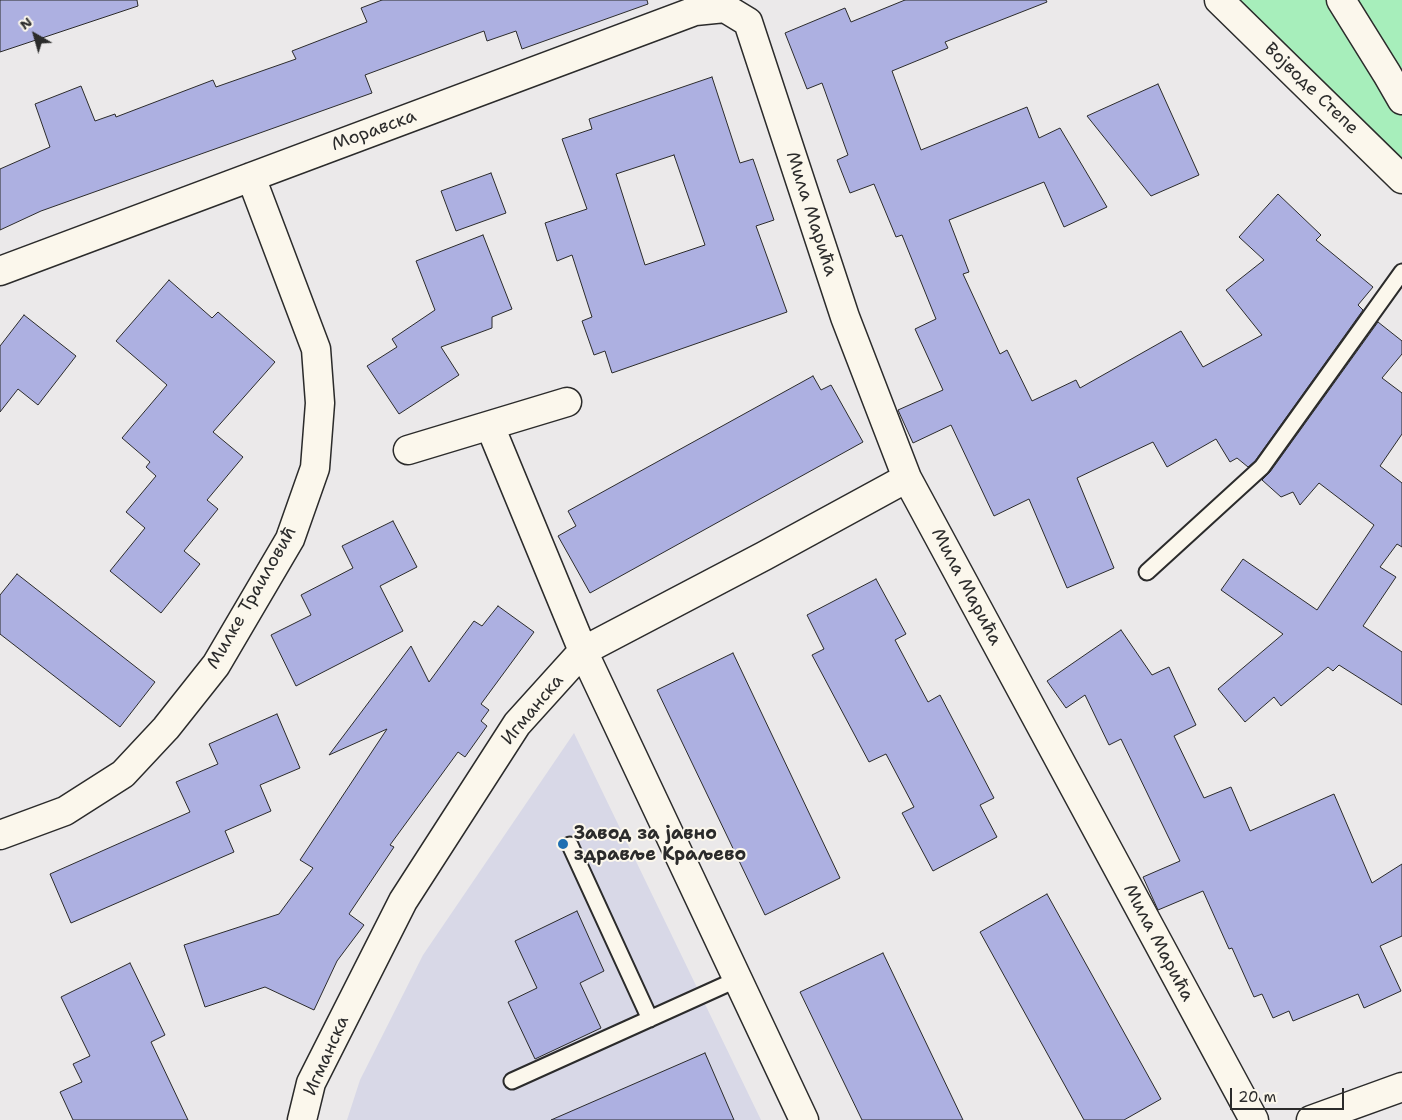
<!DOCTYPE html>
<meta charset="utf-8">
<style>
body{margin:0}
#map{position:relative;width:1402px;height:1120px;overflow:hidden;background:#ebe9ea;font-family:"Shantell Sans",sans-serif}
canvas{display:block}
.north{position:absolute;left:10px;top:10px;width:50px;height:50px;-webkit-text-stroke:4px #fbf7ec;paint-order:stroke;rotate:322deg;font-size:14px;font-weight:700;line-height:20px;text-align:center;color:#2b2b2b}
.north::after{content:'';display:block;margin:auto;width:18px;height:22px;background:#2b2b2b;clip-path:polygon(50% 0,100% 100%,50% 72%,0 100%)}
.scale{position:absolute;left:1230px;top:1088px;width:114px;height:22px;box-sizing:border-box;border:2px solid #2b2b2b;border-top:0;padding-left:6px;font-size:15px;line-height:18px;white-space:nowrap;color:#2b2b2b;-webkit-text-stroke:4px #fbf7ec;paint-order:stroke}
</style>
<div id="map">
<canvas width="1402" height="1120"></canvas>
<div class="north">N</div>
<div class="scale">20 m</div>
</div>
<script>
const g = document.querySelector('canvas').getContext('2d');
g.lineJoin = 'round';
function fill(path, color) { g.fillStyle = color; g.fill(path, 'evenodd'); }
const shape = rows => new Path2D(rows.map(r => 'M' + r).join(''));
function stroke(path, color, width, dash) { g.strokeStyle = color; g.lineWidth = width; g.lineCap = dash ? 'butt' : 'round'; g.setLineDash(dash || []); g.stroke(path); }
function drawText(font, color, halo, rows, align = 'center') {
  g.font = font + ' "Shantell Sans",sans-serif'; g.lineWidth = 4; g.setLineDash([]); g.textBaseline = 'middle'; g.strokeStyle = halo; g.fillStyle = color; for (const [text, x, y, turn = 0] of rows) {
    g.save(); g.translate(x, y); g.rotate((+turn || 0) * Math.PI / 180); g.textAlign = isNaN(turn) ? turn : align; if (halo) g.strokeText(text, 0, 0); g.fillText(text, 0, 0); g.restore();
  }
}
const built = shape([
 [574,733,761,1120,347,1120,360,1080,423,955]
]);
const green = shape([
 [1219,0,1402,0,1402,178]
]);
const building = shape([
 [0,0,137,0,138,6,0,52,0,0],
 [382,0,647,0,648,4,522,49,516,31,487,41,484,31,365,75,372,93,41,211,0,230,0,169,50,147,35,104,81,86,95,121,115,114,116,117,213,80,216,87,296,59,292,51,367,22,361,8,382,0],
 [905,0,1046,0,1047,2,945,42,948,48,892,71,921,150,1027,107,1039,138,1060,128,1107,207,1064,227,1044,182,949,220,969,272,963,274,1000,354,1007,350,1032,401,1076,380,1080,388,1181,331,1203,367,1262,335,1226,290,1264,260,1239,237,1278,194,1321,235,1316,240,1373,287,1358,305,1363,310,1255,461,1248,467,1237,458,1230,462,1216,439,1167,467,1153,442,1077,478,1114,568,1067,588,1029,499,994,516,951,425,913,443,898,410,943,390,915,329,936,319,902,235,896,237,874,184,850,193,837,160,848,155,822,83,807,89,785,33,845,8,851,22,905,0],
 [712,77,740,163,753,159,774,220,756,226,787,312,612,373,605,351,594,355,582,321,592,317,572,255,557,261,545,223,587,209,562,139,592,129,589,119,712,77],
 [674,155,705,245,645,265,616,174,674,155],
 [1158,84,1199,175,1151,196,1087,116,1158,84],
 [491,173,506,213,456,231,441,191,491,173],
 [483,235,512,309,492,317,492,328,441,347,459,375,399,414,367,366,397,347,392,339,435,310,416,261,483,235],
 [169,280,212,318,218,312,275,362,213,432,243,457,207,500,218,509,184,551,200,564,161,613,110,571,145,528,126,512,156,476,146,467,150,462,122,438,167,385,116,341,169,280],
 [24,315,76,356,38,405,18,389,0,412,0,346,24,315],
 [1378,322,1402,341,1402,354,1382,378,1402,393,1402,434,1380,466,1402,483,1402,547,1397,544,1380,567,1396,577,1363,626,1402,652,1402,705,1339,665,1333,671,1328,667,1281,706,1274,697,1245,722,1218,689,1283,634,1221,590,1243,559,1317,610,1374,525,1319,483,1300,505,1293,492,1281,497,1262,480,1270,472,1378,322],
 [813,376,821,390,831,385,863,442,590,593,558,536,576,526,568,511,813,376],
 [393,521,417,567,380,586,403,631,296,686,271,635,311,615,301,595,353,568,342,546,393,521],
 [17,574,155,682,120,727,0,634,0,595,17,574],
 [876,579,906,634,895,640,928,702,940,695,994,798,980,805,997,837,933,871,902,813,914,807,886,754,869,762,812,655,824,649,807,615,876,579],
 [498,606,534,632,481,704,489,710,481,721,487,726,465,757,458,752,390,845,394,847,349,914,364,925,337,961,314,1010,265,987,205,1007,184,945,279,914,313,868,300,860,387,729,329,755,411,646,429,682,474,621,482,626,498,606],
 [1121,630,1152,675,1169,667,1196,725,1174,736,1204,798,1231,787,1250,831,1334,794,1372,883,1402,864,1402,936,1380,946,1401,991,1364,1008,1358,994,1293,1021,1289,1011,1273,1018,1262,994,1254,997,1232,948,1229,949,1203,891,1158,910,1143,877,1180,861,1121,739,1109,745,1085,695,1066,708,1047,681,1121,630],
 [733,653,840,878,765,915,657,690,733,653],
 [277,714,300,768,260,785,271,811,225,831,234,852,71,923,50,874,190,812,176,782,218,764,209,744,277,714],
 [1047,894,1161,1099,1124,1120,1084,1120,980,932,1047,894],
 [577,911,604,971,580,983,601,1028,535,1059,508,1002,537,988,515,941,577,911],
 [883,953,963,1120,862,1120,800,992,883,953],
 [130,963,165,1035,151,1042,188,1120,73,1120,60,1092,82,1082,73,1064,90,1056,61,997,130,963],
 [705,1053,734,1120,551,1120,705,1053]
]);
const lane = shape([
 [1147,572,1262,467,1402,272],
 [570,845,650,1019],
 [512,1081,738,979]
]);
const street = shape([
 [1341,0,1387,74,1402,100],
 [0,271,695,11,725,8,748,22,845,317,907,478,1254,1120],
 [490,426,583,651,804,1120],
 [408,450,567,402],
 [0,835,65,811,123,774,166,728,216,665,290,539,315,468,320,403,316,349,251,177],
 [302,1120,311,1083,403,901,517,724,583,651,764,556,907,478],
 [1311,1120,1402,1087]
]);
const secondary = shape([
 [1219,0,1402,179]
]);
const markers = [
 [563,844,6,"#1f6fb2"]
];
const streetNames = [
 ["Војводе Степе",1311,89,44],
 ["Моравска",374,131,-20],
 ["Мила Марића",811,214,72],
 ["Мила Марића",966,587,62],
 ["Милке Траиловић",252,598,-60],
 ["Игманска",533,710,-50],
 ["Мила Марића",1158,943,62],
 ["Игманска",327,1056,-66]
];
const poiNames = [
 ["Завод за јавно",574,834],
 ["здравље Краљево",574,855]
];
fill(built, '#d8d8e7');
fill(green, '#a7eebb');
fill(building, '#adb0e1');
stroke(building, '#2b2b2b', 1);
stroke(lane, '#2b2b2b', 19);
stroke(street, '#2b2b2b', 31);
stroke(secondary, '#2b2b2b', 31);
stroke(lane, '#fbf7ec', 15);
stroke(street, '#fbf7ec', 28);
stroke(secondary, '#fbf7ec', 28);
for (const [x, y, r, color] of markers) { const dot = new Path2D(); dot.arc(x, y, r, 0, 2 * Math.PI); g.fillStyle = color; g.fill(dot); stroke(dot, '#fbf7ec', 2); }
drawText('18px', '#2b2b2b', '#fbf7ec', streetNames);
drawText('bold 18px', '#2b2b2b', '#fbf7ec', poiNames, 'left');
</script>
